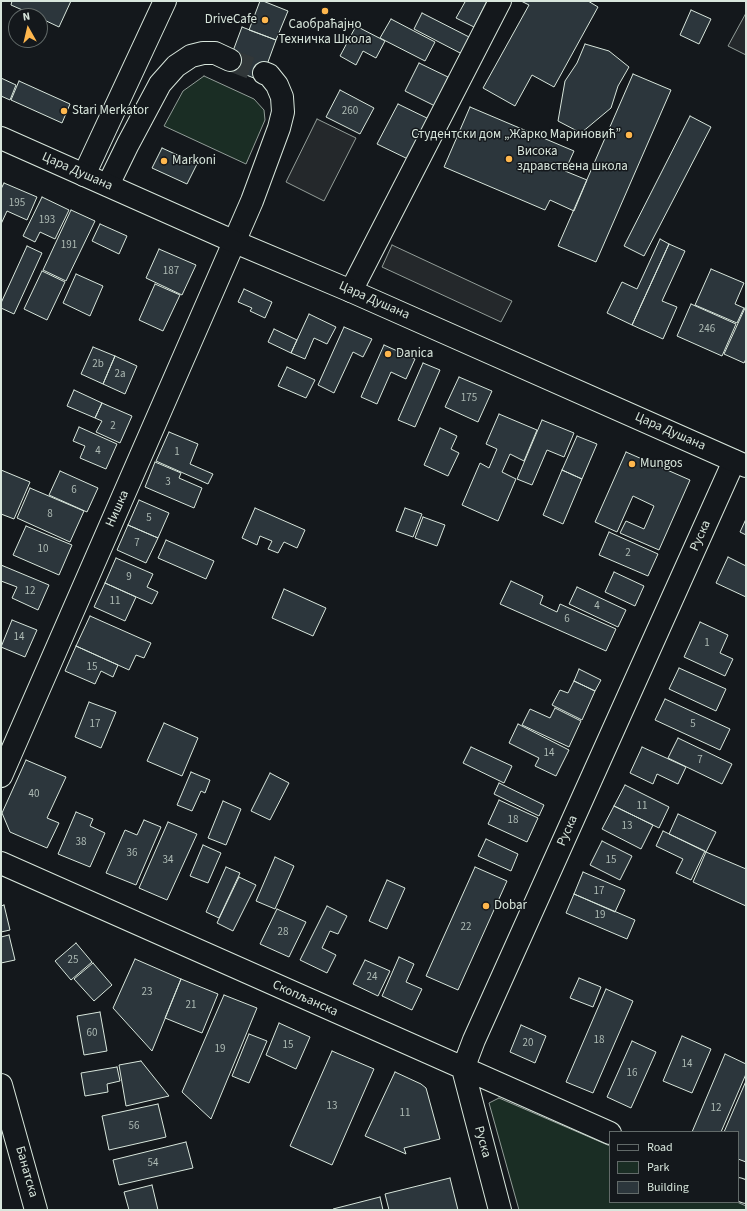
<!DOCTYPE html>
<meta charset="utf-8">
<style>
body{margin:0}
#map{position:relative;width:747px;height:1211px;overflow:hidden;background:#14181c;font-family:"Source Sans 3",sans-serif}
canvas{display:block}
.frame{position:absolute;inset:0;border:2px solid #d8e6dc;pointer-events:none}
.legend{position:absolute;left:609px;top:1131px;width:130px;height:72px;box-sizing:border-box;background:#14181c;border:1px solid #626a69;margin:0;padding:5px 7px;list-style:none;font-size:12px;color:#d8e6dc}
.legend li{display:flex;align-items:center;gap:8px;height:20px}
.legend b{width:20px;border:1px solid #626a69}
.north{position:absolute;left:8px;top:8px;width:40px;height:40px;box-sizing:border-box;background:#14181c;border:1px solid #626a69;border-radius:50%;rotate:352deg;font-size:11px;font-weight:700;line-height:16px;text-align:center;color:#d8e6dc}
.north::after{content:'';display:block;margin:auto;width:14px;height:18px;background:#ffb74d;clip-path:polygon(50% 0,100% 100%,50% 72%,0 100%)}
</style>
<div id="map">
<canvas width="747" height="1211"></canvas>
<div class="frame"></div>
<ul class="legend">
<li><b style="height:5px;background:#14181c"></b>Road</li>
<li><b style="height:11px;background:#1a2d24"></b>Park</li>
<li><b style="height:11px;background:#2c363c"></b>Building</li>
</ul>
<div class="north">N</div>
</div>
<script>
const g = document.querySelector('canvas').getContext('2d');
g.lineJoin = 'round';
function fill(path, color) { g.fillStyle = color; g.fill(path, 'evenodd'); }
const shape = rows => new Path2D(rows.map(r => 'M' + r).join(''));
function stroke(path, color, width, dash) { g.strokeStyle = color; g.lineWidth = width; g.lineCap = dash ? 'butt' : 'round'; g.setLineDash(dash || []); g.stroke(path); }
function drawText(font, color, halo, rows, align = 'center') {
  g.font = font + ' "Source Sans 3",sans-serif'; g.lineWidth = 3; g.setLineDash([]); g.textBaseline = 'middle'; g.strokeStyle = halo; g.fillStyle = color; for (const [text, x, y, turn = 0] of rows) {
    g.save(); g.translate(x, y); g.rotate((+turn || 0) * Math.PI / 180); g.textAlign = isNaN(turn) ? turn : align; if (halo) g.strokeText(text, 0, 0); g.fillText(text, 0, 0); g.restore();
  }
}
const green = shape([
 [204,76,254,99,264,110,265,120,246,164,164,126,183,91,204,76],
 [499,1098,610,1146,610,1202,737,1202,746,1206,746,1210,519,1210,489,1103,499,1098]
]);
const parking = shape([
 [746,13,746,55,728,46,746,13],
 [317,119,356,138,324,201,286,182,317,119],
 [392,245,512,301,501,322,382,267,392,245]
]);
const building = shape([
 [12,1,71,1,59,27,40,18,40,16,36,16,11,5,12,1],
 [260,1,263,1,288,11,276,40,249,30,260,1],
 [463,1,487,1,474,27,456,18,465,2,463,1],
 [521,1,588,1,598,7,554,87,532,75,515,106,483,88,529,5,521,1],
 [691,10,711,19,699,44,680,35,691,10],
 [422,13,473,39,464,55,414,29,422,13],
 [391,19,435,42,425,61,380,38,391,19],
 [356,26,385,41,376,58,363,51,356,65,340,56,356,26],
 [242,27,276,40,261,81,227,67,242,27],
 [585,44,609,51,629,67,618,86,611,108,581,133,558,121,565,81,577,63,585,44],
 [419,63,448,77,435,106,405,91,419,63],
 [633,74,671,90,596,262,558,246,633,74],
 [1,78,16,85,10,100,1,96,1,78],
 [19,81,70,104,62,123,11,100,19,81],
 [340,90,374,108,360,134,326,117,340,90],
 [398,104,431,120,410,160,377,144,398,104],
 [470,107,574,151,565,171,587,180,574,211,550,200,545,210,444,167,470,107],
 [690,116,711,127,644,256,624,246,690,116],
 [162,148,197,164,187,184,152,168,162,148],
 [4,183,37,197,27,220,7,211,1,224,1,189,4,183],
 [42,197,69,210,55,239,40,232,35,242,23,236,42,197],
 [71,210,95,221,66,281,43,270,71,210],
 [100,224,127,236,119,254,92,241,100,224],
 [660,239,669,244,632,325,607,313,622,282,637,289,660,239],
 [669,244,685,251,662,301,677,307,663,339,632,325,669,244],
 [27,246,42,253,14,314,1,308,1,303,27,246],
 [159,249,196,265,182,295,146,278,159,249],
 [711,269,744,283,735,304,744,308,737,323,695,305,711,269],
 [42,271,65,282,47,320,24,309,42,271],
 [76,274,103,286,90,316,63,303,76,274],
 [155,284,180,295,163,331,139,320,155,284],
 [244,289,272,302,265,318,250,311,252,308,238,302,244,289],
 [691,304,736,324,722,356,677,336,691,304],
 [745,308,746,309,746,359,744,363,724,354,745,308],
 [309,314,336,327,327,344,314,338,305,359,291,353,309,314],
 [344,327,372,339,363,357,353,352,334,393,318,385,344,327],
 [274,329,297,340,291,353,268,342,274,329],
 [384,345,415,359,406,379,391,372,377,404,361,397,384,345],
 [93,347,115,356,103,384,81,374,93,347],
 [115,356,137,366,125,394,103,384,115,356],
 [423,363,440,370,415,427,398,420,423,363],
 [287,367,315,380,306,398,278,386,287,367],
 [459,377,492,391,478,422,445,407,459,377],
 [74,390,102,403,95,418,67,406,74,390],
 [102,403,132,416,120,443,96,432,102,421,95,418,102,403],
 [499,414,537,430,524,461,510,454,502,472,516,479,498,521,462,505,480,463,489,468,497,449,486,444,499,414],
 [542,420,574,433,564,457,547,450,532,485,517,479,542,420],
 [79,427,117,444,106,469,80,458,85,446,73,441,79,427],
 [440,428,457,436,451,449,459,453,448,476,424,465,440,428],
 [169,432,198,444,190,464,213,474,208,484,156,461,169,432],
 [577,436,597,444,582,479,562,470,577,436],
 [626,452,690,480,659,550,620,533,626,521,644,529,654,506,633,496,617,532,595,522,626,452],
 [155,462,181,473,179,478,202,488,194,508,145,487,155,462],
 [1,470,30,482,14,519,1,514,1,470],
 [562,470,582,479,563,524,543,515,562,470],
 [60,471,98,488,87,512,49,495,60,471],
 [30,488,84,511,70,542,17,518,30,488],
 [139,500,169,513,158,538,128,525,139,500],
 [255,508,305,530,297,548,284,542,278,553,268,549,272,541,260,536,257,545,242,538,255,508],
 [405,508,422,514,413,537,396,531,405,508],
 [423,517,445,525,437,546,415,538,423,517],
 [746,519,746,535,740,532,746,519],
 [128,525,158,538,146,563,117,550,128,525],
 [26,526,72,545,59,575,13,555,26,526],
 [609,532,658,554,648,576,599,555,609,532],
 [166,540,214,561,206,579,158,558,166,540],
 [728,557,746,566,746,597,716,583,728,557],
 [116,558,153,574,147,587,158,592,152,604,105,583,116,558],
 [1,565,49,585,38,610,12,598,17,587,1,581,1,565],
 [614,572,644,586,635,606,605,592,614,572],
 [511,581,543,596,540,604,557,612,560,604,616,629,606,651,500,604,511,581],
 [105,583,136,597,125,621,94,607,105,583],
 [577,587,626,610,618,627,569,604,577,587],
 [284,589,326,608,313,636,272,618,284,589],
 [90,616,151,643,144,658,136,655,129,670,76,646,90,616],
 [12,620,37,630,25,657,1,647,12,620],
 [700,622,728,635,720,653,733,659,725,676,684,657,700,622],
 [76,646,118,665,113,677,101,671,95,684,65,671,76,646],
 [679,668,726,689,716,711,669,689,679,668],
 [579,669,601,680,595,691,574,681,579,669],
 [574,681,595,691,582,720,552,705,560,690,568,693,574,681],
 [665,699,730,729,720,750,655,720,665,699],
 [89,702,116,712,101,748,75,737,89,702],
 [555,708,581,721,569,747,522,725,530,709,550,718,555,708],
 [164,723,198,738,182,776,147,761,164,723],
 [518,724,569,750,556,776,535,766,539,758,509,743,518,724],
 [678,738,732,764,722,784,668,758,678,738],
 [471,747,512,766,504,783,463,763,471,747],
 [642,747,686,767,678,784,657,774,653,784,630,773,642,747],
 [26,760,66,777,47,818,59,823,47,848,10,832,2,813,26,760],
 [191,772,210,780,205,793,201,791,192,811,177,805,191,772],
 [270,773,289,783,270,820,251,811,270,773],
 [499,783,544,805,539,816,494,794,499,783],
 [625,785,669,807,659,828,614,806,625,785],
 [499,800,538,818,527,842,488,824,499,800],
 [223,801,241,809,226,845,208,838,223,801],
 [614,806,653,825,641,849,602,829,614,806],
 [76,812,93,819,90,826,105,833,90,867,58,854,76,812],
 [678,814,716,832,706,852,669,834,678,814],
 [144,820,161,827,136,885,106,873,125,830,137,835,144,820],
 [168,822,197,834,167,900,139,888,168,822],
 [663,831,705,851,691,880,676,873,683,859,656,846,663,831],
 [486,839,518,854,511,871,478,856,486,839],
 [602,841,632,856,620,880,590,865,602,841],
 [203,845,221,853,208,883,190,876,203,845],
 [706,852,746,869,746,906,693,882,706,852],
 [275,857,294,866,275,909,256,901,275,857],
 [226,867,240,873,219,918,206,912,226,867],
 [475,867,507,881,458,990,426,976,475,867],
 [583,872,625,890,615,912,574,894,583,872],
 [239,877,256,885,233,931,217,923,239,877],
 [387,880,405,888,387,929,369,921,387,880],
 [574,894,635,920,627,939,566,913,574,894],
 [4,905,10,930,1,932,1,906,4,905],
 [327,906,347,916,338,934,330,931,322,948,336,955,327,973,300,960,327,906],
 [277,909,306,922,289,957,260,944,277,909],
 [9,935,15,960,1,963,1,937,9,935],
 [76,943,92,962,71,980,55,961,76,943],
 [399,957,414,964,406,982,422,989,412,1010,382,996,399,957],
 [135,959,181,979,152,1051,113,1008,135,959],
 [365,960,390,971,378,996,353,984,365,960],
 [93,963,112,985,94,1001,74,979,93,963],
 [579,978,601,987,593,1007,570,998,579,978],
 [181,979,218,994,202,1033,165,1018,181,979],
 [606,989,633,1001,593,1093,566,1082,606,989],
 [224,995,257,1008,211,1119,182,1092,224,995],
 [100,1012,107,1051,84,1055,77,1016,100,1012],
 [279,1023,310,1037,296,1069,266,1055,279,1023],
 [521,1025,546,1036,535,1063,510,1052,521,1025],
 [249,1034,267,1041,249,1083,232,1076,249,1034],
 [682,1036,711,1049,692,1093,663,1081,682,1036],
 [632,1041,656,1052,631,1108,607,1097,632,1041],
 [332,1051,374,1069,332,1165,290,1146,332,1051],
 [725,1054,746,1064,746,1074,721,1132,692,1132,725,1054],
 [141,1061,169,1096,126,1106,119,1065,141,1061],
 [117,1067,120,1081,107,1084,108,1092,85,1096,81,1073,117,1067],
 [395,1072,421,1084,426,1088,440,1139,404,1148,406,1154,365,1136,395,1072],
 [746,1081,746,1162,738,1159,738,1132,724,1132,746,1081],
 [158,1104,166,1137,109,1150,102,1116,158,1104],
 [186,1142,193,1168,119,1185,113,1160,186,1142],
 [450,1178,458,1210,389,1210,385,1194,450,1178],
 [152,1185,158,1210,129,1210,124,1192,152,1185],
 [380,1197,383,1210,333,1210,333,1209,380,1197]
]);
const minorTunnel = shape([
 [230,60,264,73]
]);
const minor = shape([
 [84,175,165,1],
 [108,185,128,144,160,84,176,66,191,56,203,53,215,53,230,60],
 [351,291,500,1],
 [1,776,252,201,279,128,283,112,282,97,277,85,269,75,264,73],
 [1,863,610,1133],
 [1,1085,36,1210],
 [738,1189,746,1192],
 [500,1210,463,1069,474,1040,734,461]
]);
const major = shape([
 [1,138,235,242,351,291,746,466]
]);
const markers = [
 [325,11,4,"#ffb74d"],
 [265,20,4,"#ffb74d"],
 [64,111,4,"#ffb74d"],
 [629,135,4,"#ffb74d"],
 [509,159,4,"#ffb74d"],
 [164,161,4,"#ffb74d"],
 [388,354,4,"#ffb74d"],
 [632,464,4,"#ffb74d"],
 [486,906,4,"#ffb74d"]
];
const numberNames = [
 ["260",350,112],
 ["195",17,204],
 ["193",47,221],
 ["191",69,246],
 ["187",171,272],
 ["246",707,330],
 ["2b",98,365],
 ["2a",120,375],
 ["175",469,399],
 ["2",113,427],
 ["4",98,452],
 ["1",177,453],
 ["3",168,483],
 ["6",74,491],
 ["8",50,515],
 ["5",149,519],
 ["7",137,544],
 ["10",43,550],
 ["2",628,554],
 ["9",129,578],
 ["12",30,592],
 ["11",115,602],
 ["4",597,607],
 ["6",567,620],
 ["14",19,638],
 ["1",707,644],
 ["15",92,668],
 ["17",95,725],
 ["5",693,725],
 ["14",549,754],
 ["7",700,761],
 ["40",34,795],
 ["11",642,807],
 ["18",513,821],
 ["13",627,827],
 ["38",81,843],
 ["36",132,854],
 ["34",168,861],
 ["15",611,861],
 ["17",599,892],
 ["19",600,916],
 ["22",466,928],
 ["28",283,933],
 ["25",73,961],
 ["24",372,978],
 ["23",147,993],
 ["21",191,1006],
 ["60",92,1034],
 ["18",599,1041],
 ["20",528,1044],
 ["15",288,1046],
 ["19",220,1050],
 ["14",687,1065],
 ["16",632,1074],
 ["13",332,1107],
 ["12",716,1109],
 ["11",405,1114],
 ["56",134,1127],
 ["54",153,1164]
];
const poiNames = [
 ["DriveCafe",257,20,"right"],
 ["Саобраћајно",325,25,"center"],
 ["Техничка Школа",325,40,"center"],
 ["Stari Merkator",72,111],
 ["Студентски дом „Жарко Мариновић”",621,135,"right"],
 ["Висока",517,152],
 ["здравствена школа",517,167],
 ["Markoni",172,161],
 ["Danica",396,354],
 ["Mungos",640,464],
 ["Dobar",494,906]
];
const streetNames = [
 ["Цара Душана",77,172,24],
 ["Цара Душана",374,301,24],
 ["Цара Душана",670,432,24],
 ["Нишка",118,509,-66],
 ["Руска",701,536,-66],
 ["Руска",568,831,-66],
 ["Скопљанска",305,999,24],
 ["Руска",482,1142,75],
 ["Банатска",26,1172,74]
];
fill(green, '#1a2d24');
stroke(green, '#939e99', 1);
fill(parking, '#24282b');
stroke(parking, '#939e99', 1);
fill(building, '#2c363c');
stroke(building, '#d8e6dc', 1);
stroke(minorTunnel, '#313739', 22, [22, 11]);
stroke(minor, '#d8e6dc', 24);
stroke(major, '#d8e6dc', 24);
stroke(minor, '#14181c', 22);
stroke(major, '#14181c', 22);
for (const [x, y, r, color] of markers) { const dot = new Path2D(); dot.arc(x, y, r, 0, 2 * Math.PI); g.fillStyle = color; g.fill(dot); stroke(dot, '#14181c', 1.5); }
drawText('11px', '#adbab4', null, numberNames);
drawText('13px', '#d8e6dc', '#14181c', poiNames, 'left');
drawText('13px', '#d8e6dc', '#14181c', streetNames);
</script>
